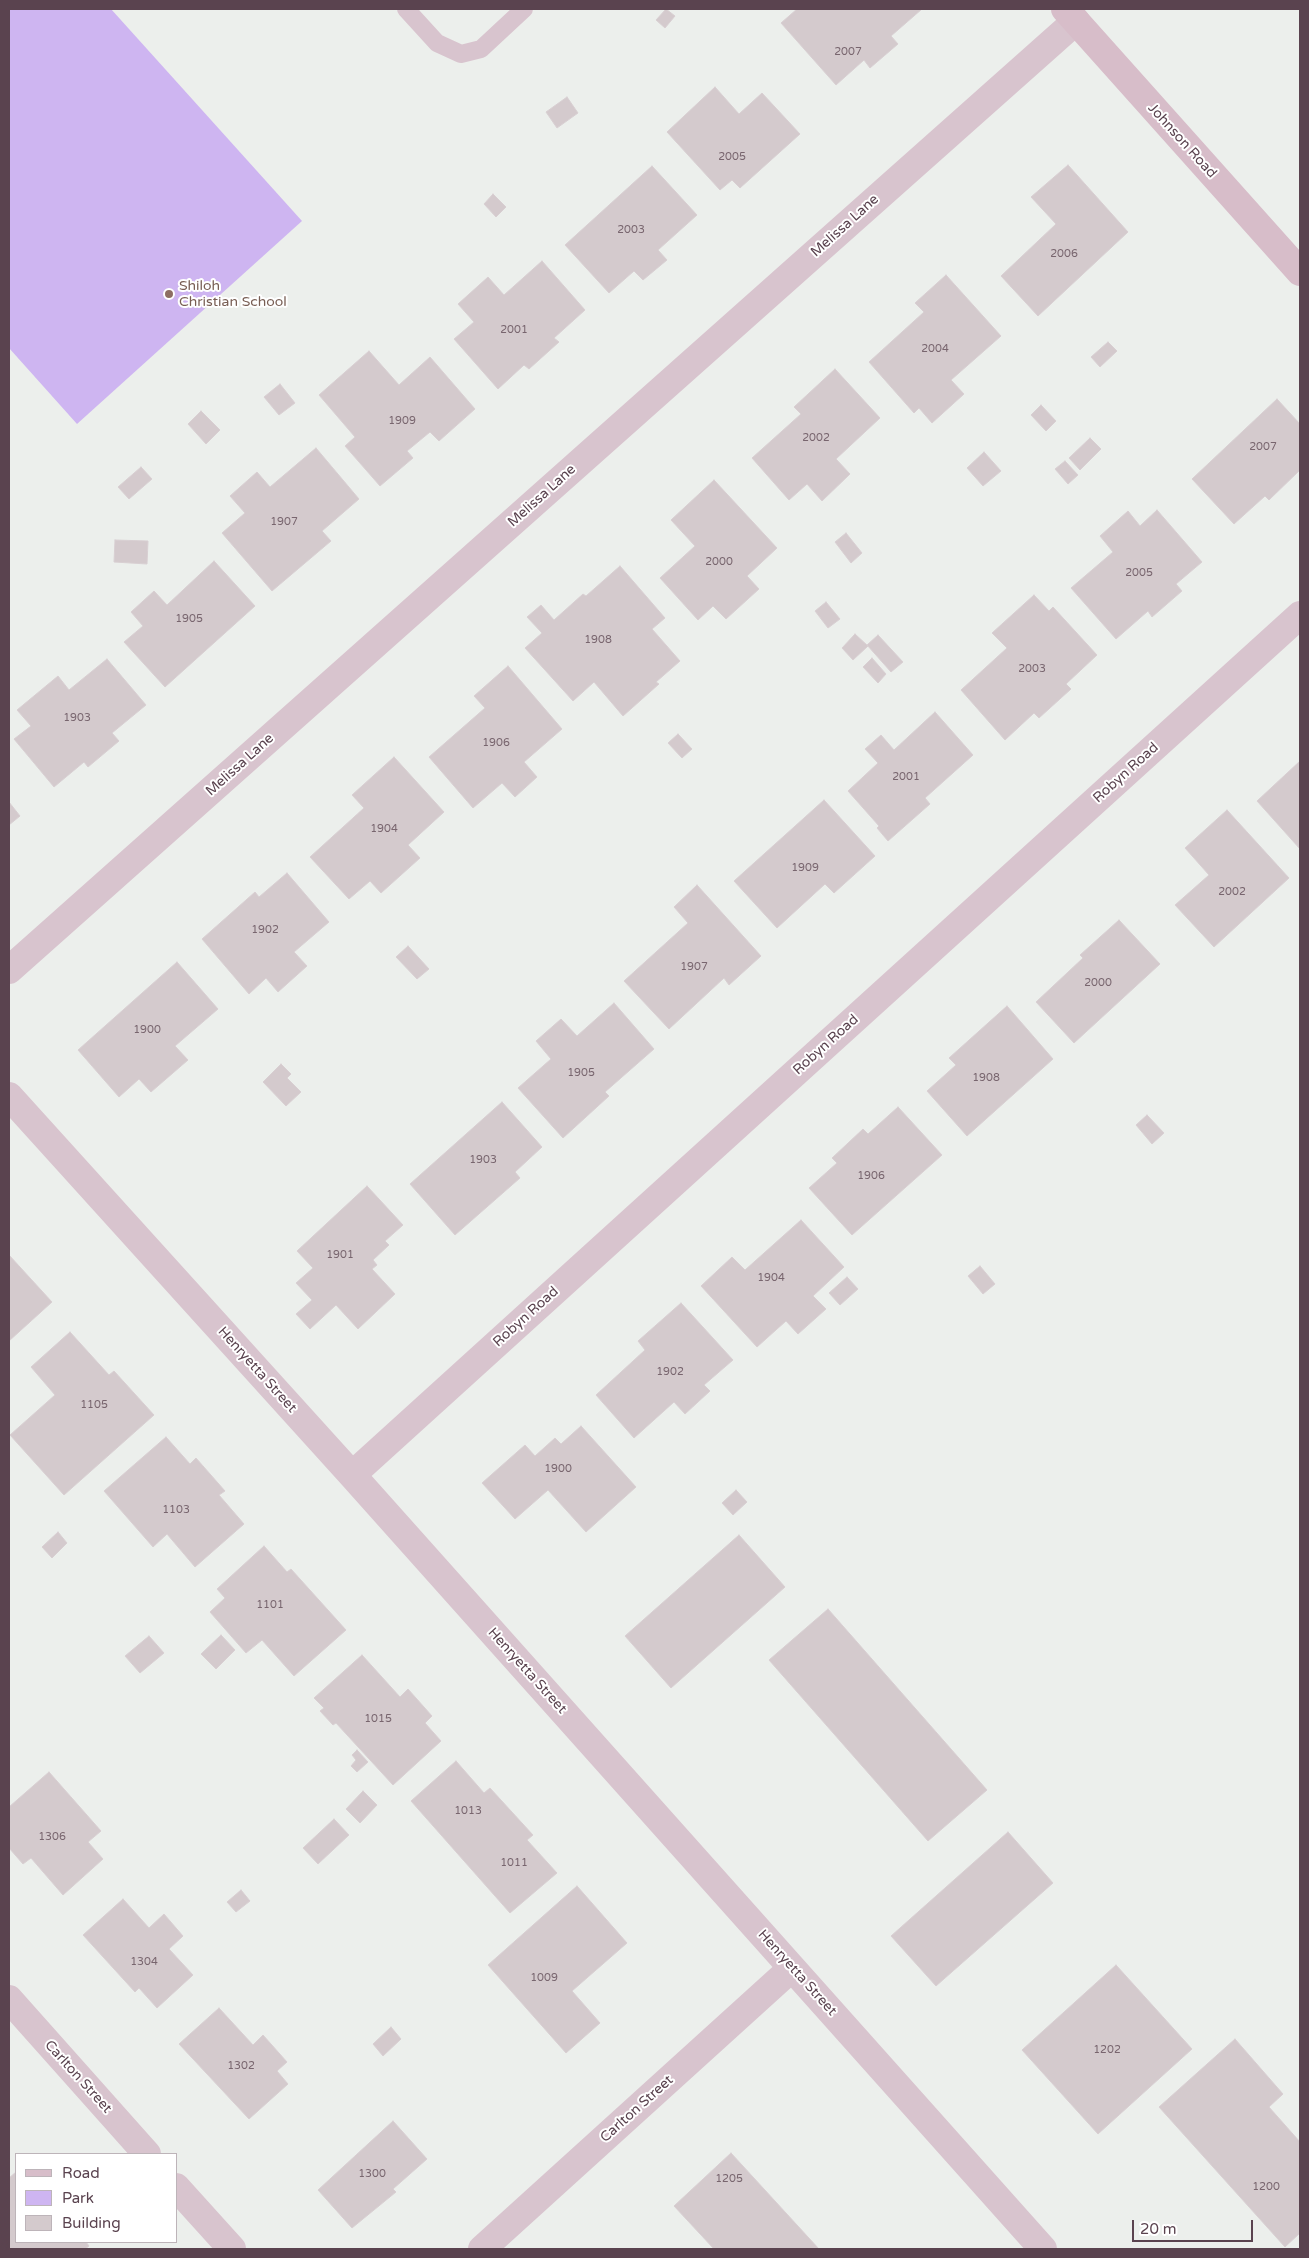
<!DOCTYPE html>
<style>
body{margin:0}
#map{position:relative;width:1309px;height:2258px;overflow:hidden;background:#ecefec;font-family:"Varela Round",sans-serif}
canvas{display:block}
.frame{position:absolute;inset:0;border:10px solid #5a434f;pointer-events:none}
.legend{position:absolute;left:15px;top:2153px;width:162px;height:90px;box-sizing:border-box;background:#fff;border:1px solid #bdb4b9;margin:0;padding:6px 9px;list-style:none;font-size:15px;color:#5a434f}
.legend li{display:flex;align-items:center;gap:10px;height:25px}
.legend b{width:25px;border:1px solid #bdb4b9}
.scale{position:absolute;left:1132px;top:2220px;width:121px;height:22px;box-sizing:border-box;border:2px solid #5a434f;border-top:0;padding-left:6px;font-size:15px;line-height:18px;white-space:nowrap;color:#5a434f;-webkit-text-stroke:4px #fff;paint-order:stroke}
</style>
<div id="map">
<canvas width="1309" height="2258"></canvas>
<div class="frame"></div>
<ul class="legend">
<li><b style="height:6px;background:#d7bdc9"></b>Road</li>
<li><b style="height:14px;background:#ceb5f1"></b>Park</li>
<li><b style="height:14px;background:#d4cacd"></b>Building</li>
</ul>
<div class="scale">20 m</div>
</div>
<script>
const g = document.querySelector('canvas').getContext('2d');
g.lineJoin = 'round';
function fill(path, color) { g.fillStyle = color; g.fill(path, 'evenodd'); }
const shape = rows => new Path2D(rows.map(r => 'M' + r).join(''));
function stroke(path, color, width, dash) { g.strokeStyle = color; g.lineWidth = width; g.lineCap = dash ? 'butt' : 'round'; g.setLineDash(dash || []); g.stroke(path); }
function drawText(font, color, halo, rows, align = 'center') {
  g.font = font + ' "Varela Round",sans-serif'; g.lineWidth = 4; g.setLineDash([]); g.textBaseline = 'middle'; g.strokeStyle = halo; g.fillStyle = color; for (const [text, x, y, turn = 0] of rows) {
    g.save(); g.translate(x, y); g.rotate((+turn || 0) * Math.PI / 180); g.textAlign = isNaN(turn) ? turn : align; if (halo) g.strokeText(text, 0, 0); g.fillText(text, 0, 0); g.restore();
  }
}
const green = shape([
 [9,9,111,9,302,221,77,424,9,348]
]);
const building = shape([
 [666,9,675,16,665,28,656,20,666,9],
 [797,9,922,9,891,36,898,44,870,68,864,60,836,85,781,23,797,9],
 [715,87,739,114,762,93,800,134,740,188,732,180,720,190,667,132,715,87],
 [567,97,578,113,557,128,546,112,567,97],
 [1068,165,1128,232,1038,316,1001,276,1056,224,1031,197,1068,165],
 [652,166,697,215,658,250,667,260,643,280,634,271,609,293,565,245,652,166],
 [493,194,506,207,496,217,484,204,493,194],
 [542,261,585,310,554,338,559,342,529,369,524,365,498,389,454,339,474,322,458,304,488,277,504,295,542,261],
 [946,275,1001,336,951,380,964,394,932,423,919,408,914,413,869,362,924,312,915,303,946,275],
 [1108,342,1117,351,1100,367,1091,357,1108,342],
 [369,351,399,385,430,357,475,409,439,441,430,432,407,451,413,458,380,486,345,446,355,437,319,395,369,351],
 [835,369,880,418,836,459,850,474,822,501,807,484,789,500,752,458,801,414,794,407,835,369],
 [280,384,295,403,279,415,264,397,280,384],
 [1277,399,1300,424,1300,470,1269,500,1265,496,1234,524,1192,479,1277,399],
 [1041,405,1056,421,1046,431,1031,415,1041,405],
 [201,411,220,430,206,444,188,424,201,411],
 [1090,438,1101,449,1080,470,1069,458,1090,438],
 [316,448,359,499,322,531,331,541,272,591,222,533,245,513,230,496,257,472,270,487,316,448],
 [984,452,1001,471,983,486,967,468,984,452],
 [1065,461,1078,475,1068,484,1055,469,1065,461],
 [141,467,152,479,129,499,118,487,141,467],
 [714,480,777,548,747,576,759,589,726,619,713,606,698,620,660,578,695,546,671,520,714,480],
 [1157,510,1202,562,1176,584,1182,591,1152,617,1148,611,1116,639,1071,588,1113,552,1100,536,1128,511,1140,526,1157,510],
 [846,533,862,553,851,563,835,542,846,533],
 [115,540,148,541,147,564,114,562,115,540],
 [214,561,255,606,165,687,124,642,143,626,131,612,154,591,167,605,214,561],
 [620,566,665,618,652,629,680,661,656,682,659,684,623,716,594,682,573,701,525,648,542,633,527,617,541,605,554,620,583,594,586,596,620,566],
 [1034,595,1049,611,1053,607,1097,655,1066,684,1071,689,1039,718,1034,713,1005,740,961,690,1007,648,992,633,1034,595],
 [826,602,840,619,828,628,815,611,826,602],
 [855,634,868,646,853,660,842,648,855,634],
 [878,635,903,662,891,672,867,645,878,635],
 [872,658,886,674,878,683,863,667,872,658],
 [107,659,146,705,112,733,119,741,88,767,84,762,54,787,14,739,31,726,17,710,58,676,69,690,107,659],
 [508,666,562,729,524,762,537,777,515,797,502,783,473,808,429,757,485,708,474,696,508,666],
 [935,712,973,755,925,798,930,804,888,841,877,828,879,826,848,791,878,763,865,749,881,735,894,750,935,712],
 [678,734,692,749,682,758,668,743,678,734],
 [394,757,444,812,408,845,420,858,381,893,370,881,349,899,310,857,364,808,352,795,394,757],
 [1300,761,1300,849,1257,801,1300,761],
 [824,800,875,856,834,893,825,884,777,928,734,881,824,800],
 [9,802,20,816,9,825,9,802],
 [1227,810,1289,878,1214,947,1175,905,1209,875,1185,848,1227,810],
 [287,873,329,922,294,952,307,966,278,992,266,978,249,994,202,939,255,892,259,897,287,873],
 [697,885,761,956,729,985,724,978,669,1029,624,981,688,923,674,907,697,885],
 [1119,920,1160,964,1074,1043,1036,1002,1083,958,1080,955,1119,920],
 [408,946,429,969,417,979,396,957,408,946],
 [177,962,218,1009,175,1046,188,1060,151,1092,139,1079,119,1097,78,1050,177,962],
 [614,1003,654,1049,605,1092,609,1096,563,1138,518,1088,551,1059,536,1041,561,1019,577,1036,614,1003],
 [1007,1006,1053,1059,967,1136,927,1091,956,1065,949,1058,1007,1006],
 [281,1064,291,1074,287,1078,301,1092,286,1106,263,1082,281,1064],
 [502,1102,542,1147,515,1172,520,1178,455,1235,410,1184,502,1102],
 [898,1107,942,1155,852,1235,809,1188,837,1163,832,1158,863,1129,868,1134,898,1107],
 [1147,1115,1164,1133,1152,1144,1136,1125,1147,1115],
 [367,1186,403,1225,385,1241,389,1245,373,1260,377,1265,372,1269,395,1294,358,1329,336,1305,310,1329,296,1314,312,1300,296,1283,313,1268,297,1251,367,1186],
 [801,1220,844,1267,813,1296,826,1309,798,1334,786,1321,757,1347,701,1286,732,1257,745,1270,801,1220],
 [9,1255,52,1302,9,1341,9,1255],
 [980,1266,995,1284,983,1294,968,1276,980,1266],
 [847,1277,858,1289,840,1305,829,1293,847,1277],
 [681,1303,733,1360,704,1385,710,1391,685,1414,674,1402,634,1438,596,1395,645,1350,638,1341,681,1303],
 [70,1332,109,1375,114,1371,154,1415,64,1495,10,1435,55,1395,31,1367,70,1332],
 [581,1426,636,1487,586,1532,548,1490,515,1519,482,1483,525,1445,535,1456,555,1438,561,1444,581,1426],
 [166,1437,190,1464,196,1458,225,1491,219,1495,244,1524,195,1567,167,1534,153,1547,104,1491,166,1437],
 [736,1490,747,1502,733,1515,722,1503,736,1490],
 [58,1532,67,1543,52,1558,42,1547,58,1532],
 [739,1535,785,1587,671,1688,625,1636,739,1535],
 [264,1546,287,1572,291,1569,346,1630,294,1676,262,1640,246,1653,210,1612,225,1598,217,1589,264,1546],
 [828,1609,987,1790,928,1841,769,1660,828,1609],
 [221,1635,235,1650,216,1669,201,1654,221,1635],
 [149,1636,164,1653,140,1673,125,1656,149,1636],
 [362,1655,400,1697,408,1689,432,1716,425,1723,441,1741,393,1785,336,1723,333,1725,320,1711,324,1708,314,1698,362,1655],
 [357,1750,368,1762,357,1772,351,1766,356,1760,352,1755,357,1750],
 [456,1761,484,1793,490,1788,533,1835,527,1840,557,1873,510,1913,411,1801,456,1761],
 [49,1772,101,1831,88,1842,103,1859,63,1895,31,1858,23,1864,9,1848,9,1807,49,1772],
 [363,1791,377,1805,360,1823,346,1809,363,1791],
 [334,1819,349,1835,318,1864,303,1848,334,1819],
 [1008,1832,1053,1883,936,1986,891,1936,1008,1832],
 [577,1886,627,1943,572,1991,600,2023,566,2053,488,1965,577,1886],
 [241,1890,250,1901,236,1912,227,1902,241,1890],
 [123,1899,149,1928,164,1914,183,1936,169,1949,193,1975,157,2008,139,1988,135,1992,83,1935,123,1899],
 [1116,1965,1192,2049,1098,2134,1022,2050,1116,1965],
 [219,2008,253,2045,263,2035,287,2062,277,2071,288,2084,249,2119,179,2044,219,2008],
 [391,2027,401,2039,383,2056,373,2044,391,2027],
 [1235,2039,1283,2094,1269,2107,1300,2142,1300,2233,1285,2247,1159,2107,1235,2039],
 [393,2121,427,2159,393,2189,396,2192,352,2228,318,2190,393,2121],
 [731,2153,819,2249,714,2249,674,2206,731,2153],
 [16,2172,16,2242,86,2242,89,2246,85,2249,9,2249,9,2178,16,2172]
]);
const lane = shape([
 [406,9,437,43,461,54,481,49,524,9]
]);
const street = shape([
 [9,970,1076,21],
 [9,1096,352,1475,1043,2249],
 [352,1475,1300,615],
 [9,1999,147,2154],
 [176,2187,232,2249],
 [482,2249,792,1968]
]);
const secondary = shape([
 [1065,9,1300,272]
]);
const markers = [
 [169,294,5,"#8d6e63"]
];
const numberNames = [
 ["2007",848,52],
 ["2005",732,157],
 ["2003",631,230],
 ["2006",1064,254],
 ["2001",514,330],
 ["2004",935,349],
 ["1909",402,421],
 ["2002",816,438],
 ["2007",1263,447],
 ["1907",284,522],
 ["2000",719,562],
 ["2005",1139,573],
 ["1905",189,619],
 ["1908",598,640],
 ["2003",1032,669],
 ["1903",77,718],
 ["1906",496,743],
 ["2001",906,777],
 ["1904",384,829],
 ["1909",805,868],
 ["2002",1232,892],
 ["1902",265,930],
 ["1907",694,967],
 ["2000",1098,983],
 ["1900",147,1030],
 ["1905",581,1073],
 ["1908",986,1078],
 ["1903",483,1160],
 ["1906",871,1176],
 ["1901",340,1255],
 ["1904",771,1278],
 ["1902",670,1372],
 ["1105",94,1405],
 ["1900",558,1469],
 ["1103",176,1510],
 ["1101",270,1605],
 ["1015",378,1719],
 ["1013",468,1811],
 ["1306",52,1837],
 ["1011",514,1863],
 ["1304",144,1962],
 ["1009",544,1978],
 ["1202",1107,2050],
 ["1302",241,2066],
 ["1300",372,2174],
 ["1205",729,2179],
 ["1200",1266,2187]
];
const streetNames = [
 ["Johnson Road",1182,141,48],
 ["Melissa Lane",845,226,-42],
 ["Melissa Lane",542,496,-42],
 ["Melissa Lane",240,765,-42],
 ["Robyn Road",1126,773,-42],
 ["Robyn Road",826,1045,-42],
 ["Robyn Road",526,1317,-42],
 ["Henryetta Street",257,1370,48],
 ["Henryetta Street",527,1671,48],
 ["Henryetta Street",797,1973,48],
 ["Carlton Street",78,2077,48],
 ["Carlton Street",637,2109,-42]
];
const educationNames = [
 ["Shiloh",179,286],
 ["Christian School",179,302]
];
fill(green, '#ceb5f1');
fill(building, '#d4cacd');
stroke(building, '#d8cfd2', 1);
stroke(lane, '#d8c4ce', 18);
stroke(street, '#d8c4ce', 28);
stroke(secondary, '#d7bdc9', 28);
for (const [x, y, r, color] of markers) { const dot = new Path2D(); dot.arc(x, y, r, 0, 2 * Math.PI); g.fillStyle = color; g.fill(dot); stroke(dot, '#fff', 2); }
drawText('11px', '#78656e', null, numberNames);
drawText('14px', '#5a434f', '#fff', streetNames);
drawText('14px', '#785e54', '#fff', educationNames, 'left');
</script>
